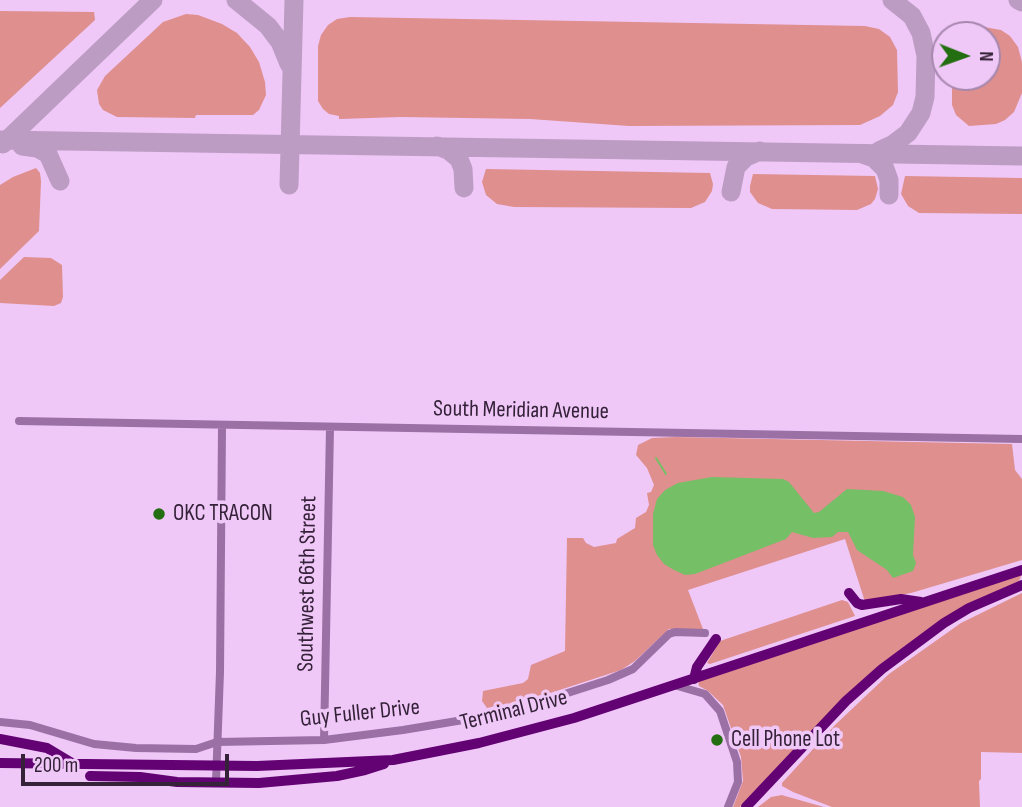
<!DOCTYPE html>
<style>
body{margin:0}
#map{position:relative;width:1022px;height:807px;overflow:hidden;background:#efc8f8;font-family:"Sofia Sans Condensed",sans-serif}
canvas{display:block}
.north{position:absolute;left:931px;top:21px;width:70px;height:70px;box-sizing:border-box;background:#efc8f8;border:2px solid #a586ac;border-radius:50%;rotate:91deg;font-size:19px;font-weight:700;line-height:28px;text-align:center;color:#352239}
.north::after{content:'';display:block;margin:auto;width:24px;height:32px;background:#236e10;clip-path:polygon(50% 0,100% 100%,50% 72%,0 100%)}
.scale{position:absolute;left:21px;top:754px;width:208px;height:32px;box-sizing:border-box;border:4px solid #352239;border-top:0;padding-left:9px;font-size:21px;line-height:24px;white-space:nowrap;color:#352239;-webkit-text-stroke:5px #efc8f8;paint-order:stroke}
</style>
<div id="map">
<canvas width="1022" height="807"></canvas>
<div class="north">N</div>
<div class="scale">200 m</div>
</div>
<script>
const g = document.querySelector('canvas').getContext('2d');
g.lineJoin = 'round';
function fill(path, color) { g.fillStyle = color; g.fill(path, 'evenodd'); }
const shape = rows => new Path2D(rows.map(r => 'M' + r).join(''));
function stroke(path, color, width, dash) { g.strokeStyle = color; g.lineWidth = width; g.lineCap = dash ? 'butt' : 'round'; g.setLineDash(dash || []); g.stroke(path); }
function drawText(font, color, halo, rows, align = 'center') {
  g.font = font + ' "Sofia Sans Condensed",sans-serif'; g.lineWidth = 7; g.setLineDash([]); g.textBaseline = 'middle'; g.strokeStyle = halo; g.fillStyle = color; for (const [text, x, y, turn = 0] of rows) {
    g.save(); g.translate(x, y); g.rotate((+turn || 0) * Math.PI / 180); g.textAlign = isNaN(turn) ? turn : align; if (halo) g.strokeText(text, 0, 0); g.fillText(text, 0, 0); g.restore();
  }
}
const green = shape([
 [0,11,94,12,95,20,0,108],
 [186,14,198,15,222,24,237,33,250,47,259,62,265,82,266,95,259,110,253,115,196,115,195,118,117,117,103,110,99,104,97,90,105,76,163,22],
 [350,17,865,26,879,29,890,37,897,50,898,92,893,105,880,116,860,125,629,126,530,119,401,117,339,119,339,116,329,114,323,109,318,101,318,46,321,35,328,25,337,19],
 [984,27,1001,30,1010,36,1018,47,1022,62,1022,93,1014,112,1005,120,996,124,969,126,956,115,952,105,952,77,987,77,987,35,962,35,971,30],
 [36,168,40,173,41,181,39,231,0,269,0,185,13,177],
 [486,169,710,173,713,184,712,191,705,202,691,208,514,207,497,204,486,195,482,182],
 [753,174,875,176,878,189,875,199,871,204,857,210,772,209,758,203,750,192,750,186],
 [905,176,1022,178,1022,214,919,213,908,206,901,194],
 [24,257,51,258,62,265,63,297,61,303,54,306,0,303,0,280],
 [675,437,1012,444,1015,470,1022,479,1022,560,911,593,865,602,845,539,688,590,703,629,669,629,635,661,621,670,532,699,487,708,482,701,483,691,523,683,528,679,531,665,565,651,567,538,583,538,586,543,594,547,616,543,617,539,635,528,636,518,646,512,649,505,647,493,651,492,654,485,647,468,636,455,638,445,652,438],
 [1022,574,1019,581,931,627,880,665,772,776,740,807,733,807,743,781,741,757,723,705,708,691,699,686,698,681],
 [1022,593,1022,753,981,752,981,779,979,781,980,807,832,807,793,792,782,786,782,783,835,725,889,674,961,623],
 [842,600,848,602,855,616,710,664,707,663,720,641],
 [782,795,785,796,824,807,758,807,771,797]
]);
const water = shape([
 [712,477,783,479,789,482,814,513,819,512,847,489,883,491,903,497,911,505,915,517,913,555,916,563,913,571,893,578,887,570,857,550,848,532,838,532,832,537,813,538,792,532,786,539,695,574,685,575,674,570,664,564,657,555,653,545,653,514,657,499,665,490,678,483]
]);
const stream = shape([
 [656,458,666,474]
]);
const taxiway = shape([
 [236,0,268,26,280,42,289,64],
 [1018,0,1022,2],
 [0,140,1022,156],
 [3,144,153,0],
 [22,146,37,148,48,154,60,181],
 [437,146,448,150,459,159,463,169,464,188],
 [879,151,892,145,908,133,921,113,925,97,926,56,921,33,912,16,892,0],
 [862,154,874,158,885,169,889,180,889,195],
 [289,185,294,0],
 [731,192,736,167,746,157,760,151]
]);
const minor = shape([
 [19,421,1022,439],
 [674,685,705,694,720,711,737,762,738,782,728,807],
 [0,722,30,725,94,744,136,748,196,749,217,742,324,740,403,730,469,719,549,699,608,680,633,669,669,634,675,632,705,633],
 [324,740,330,428],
 [216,782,220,672,222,425]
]);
const major = shape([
 [849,593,857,603,862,605,901,599,921,602],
 [694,679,697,667,716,639],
 [0,739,47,748,72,763],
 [0,763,257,766,393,760,479,743,574,718,1022,570],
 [90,776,140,777,177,782,259,783,337,776,365,770,384,764],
 [746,807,846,701,882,669,944,623,969,608,1022,585]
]);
const markers = [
 [159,514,7,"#236e10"],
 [717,740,7,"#236e10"]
];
const streetNames = [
 ["South Meridian Avenue",521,411,1],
 ["Southwest 66th Street",308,584,-89],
 ["Terminal Drive",514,711,-14],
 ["Guy Fuller Drive",360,714,-6]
];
const poiNames = [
 ["OKC TRACON",173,514],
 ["Cell Phone Lot",731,740]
];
fill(green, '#df8f8e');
fill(water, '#75bf67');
stroke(stream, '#75bf67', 2);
stroke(taxiway, '#bd9cc4', 19);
stroke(minor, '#9b70a4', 8);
stroke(major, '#630273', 10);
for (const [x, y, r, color] of markers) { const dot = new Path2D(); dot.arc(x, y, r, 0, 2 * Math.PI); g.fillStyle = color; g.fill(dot); stroke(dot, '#efc8f8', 2.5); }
drawText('23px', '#352239', '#efc8f8', streetNames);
drawText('23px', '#352239', '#efc8f8', poiNames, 'left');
</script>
